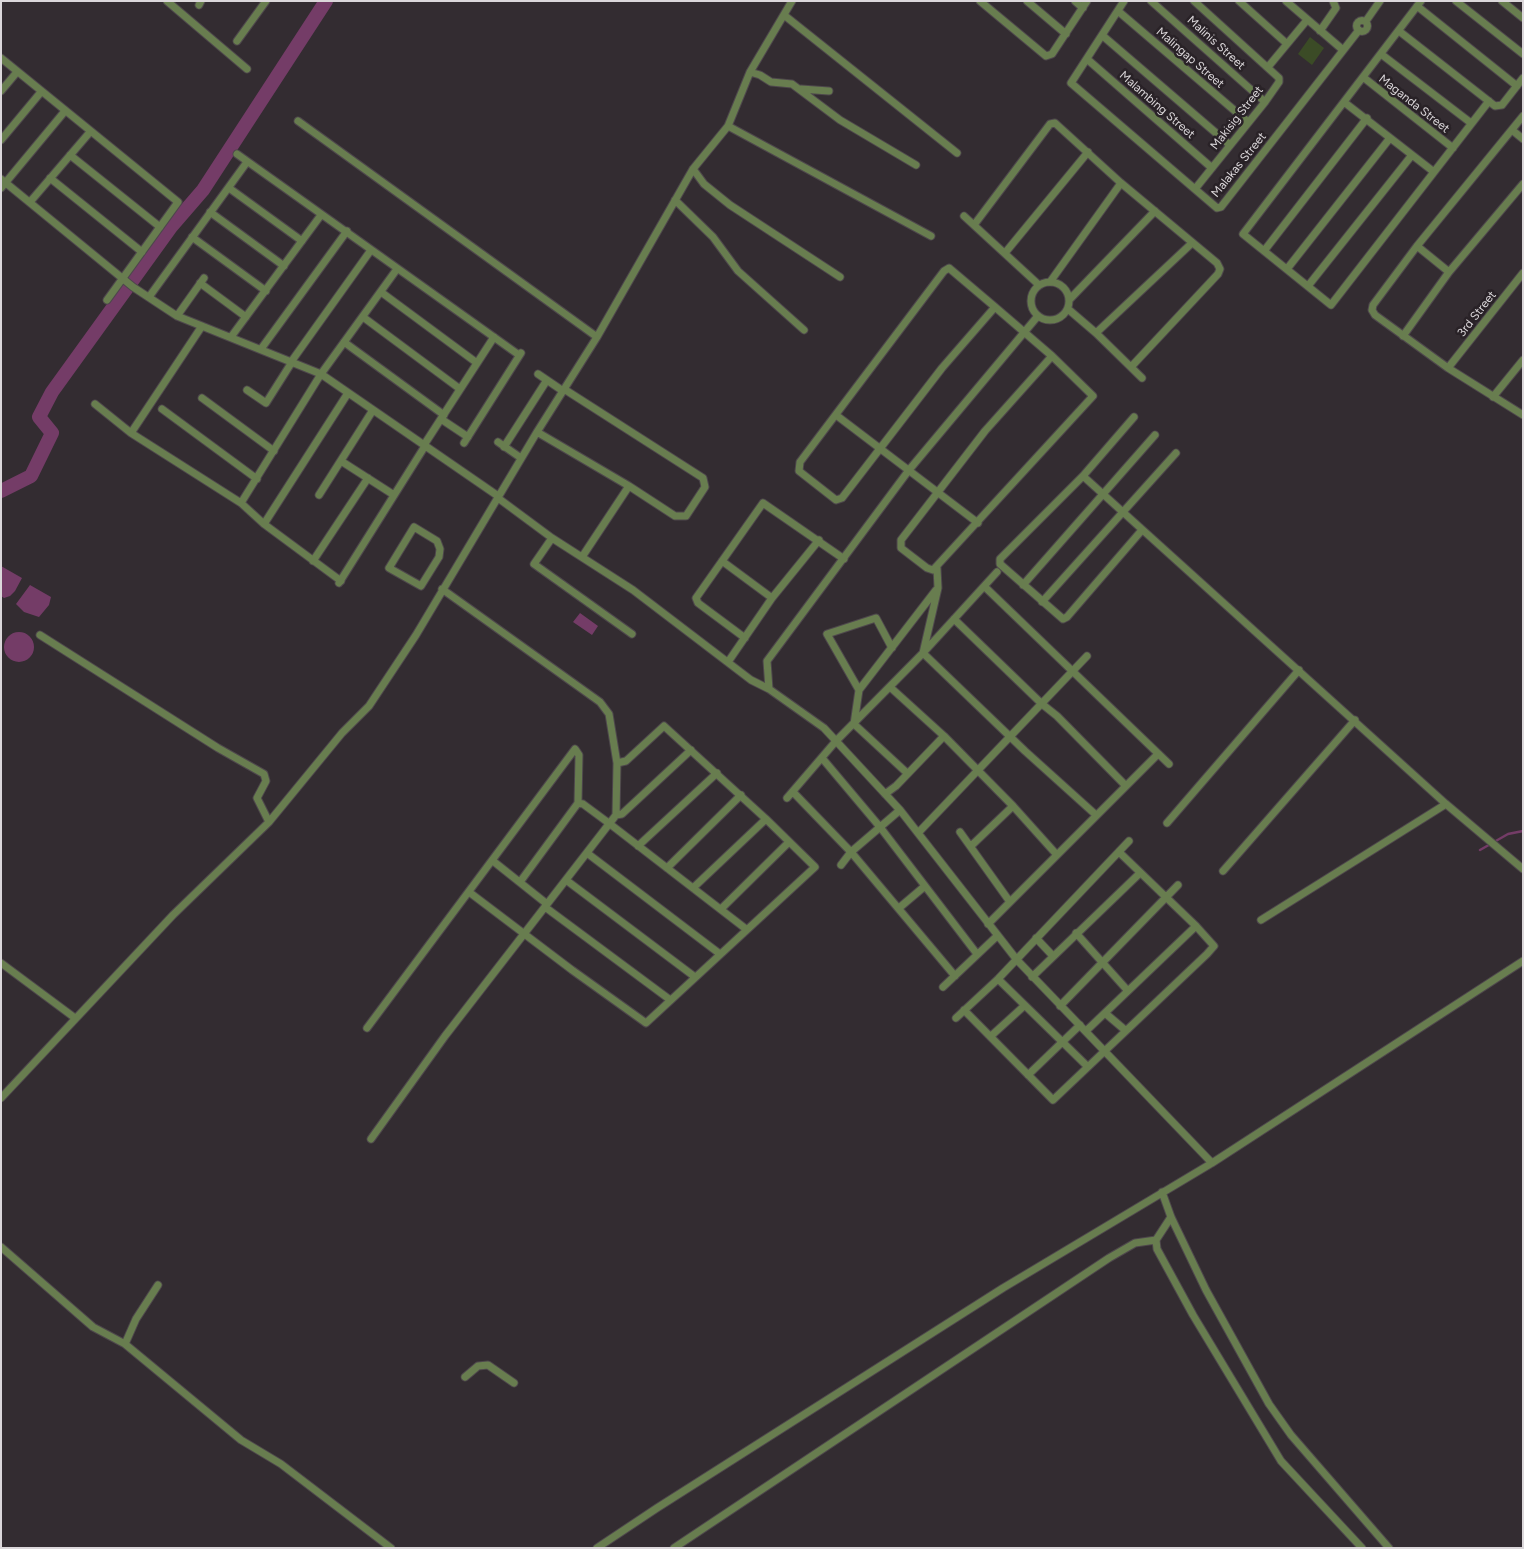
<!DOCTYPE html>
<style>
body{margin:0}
#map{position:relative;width:1524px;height:1549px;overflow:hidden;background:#332c31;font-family:Figtree,sans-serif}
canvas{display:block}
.frame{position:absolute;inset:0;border:2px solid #dbd7da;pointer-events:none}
</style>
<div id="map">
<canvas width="1524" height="1549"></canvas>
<div class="frame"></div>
</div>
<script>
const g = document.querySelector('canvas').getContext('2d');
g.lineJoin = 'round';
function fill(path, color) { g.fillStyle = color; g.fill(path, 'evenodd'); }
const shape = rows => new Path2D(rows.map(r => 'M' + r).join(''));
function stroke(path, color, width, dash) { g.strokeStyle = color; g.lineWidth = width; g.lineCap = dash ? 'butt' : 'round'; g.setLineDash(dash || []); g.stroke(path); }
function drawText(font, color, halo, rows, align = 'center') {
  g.font = font + ' Figtree,sans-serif'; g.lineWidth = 5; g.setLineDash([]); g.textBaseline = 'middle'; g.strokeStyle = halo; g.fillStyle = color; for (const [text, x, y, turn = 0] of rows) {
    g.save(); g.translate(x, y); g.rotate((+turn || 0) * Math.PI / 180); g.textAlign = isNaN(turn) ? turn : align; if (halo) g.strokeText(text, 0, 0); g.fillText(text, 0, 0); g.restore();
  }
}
const green = shape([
 [1310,37,1324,48,1312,65,1298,54]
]);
const water = shape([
 [1,566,22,578,15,591,10,596,4,598,1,596],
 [30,585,51,597,49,605,39,617,24,612,16,604],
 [580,613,598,626,592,635,573,622],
 '4 647a15 15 0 1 1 30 0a15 15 0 1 1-30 0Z'
]);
const stream = shape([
 [1480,850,1508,834,1523,831]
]);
const river = shape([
 [1,491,31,476,52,433,39,417,52,392,171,227,203,190,326,1]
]);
const street = shape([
 [167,1,247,69],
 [980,1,1046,56,1052,54,1087,1],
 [1027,1,1066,34],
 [1075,1,1083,8],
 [1124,1,1071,83,1217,208,1221,207,1359,30],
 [1151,1,1265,102],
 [1194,1,1279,78,1279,82,1265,102,1195,189],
 [1239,1,1286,43],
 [1286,1,1343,50],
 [1421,1,1243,234,1331,305,1489,101],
 [1456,1,1523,54],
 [1502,1,1523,18],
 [199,5,201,1],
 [1417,6,1517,86],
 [1118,11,1248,122],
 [784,15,957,153],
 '1356.5 26a5.5 5.5 0 1 1 11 0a5.5 5.5 0 1 1-11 0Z',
 [1366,21,1380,1],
 [1320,31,1336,8,1333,1],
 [1399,31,1495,106,1502,105,1523,78],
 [1103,36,1230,145],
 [237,41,266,1],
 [1381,54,1471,123],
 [1,58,178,202,107,300],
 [1087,59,1212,168],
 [1268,67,1307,20],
 [750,72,760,75,771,82,792,84,840,120,916,165],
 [1363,77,1453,148],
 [801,89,829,91],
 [1,91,17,72],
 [1344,102,1434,172],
 [1523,116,1417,246,1373,305,1372,310,1375,315,1448,368,1523,415],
 [298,121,597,337],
 [728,126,931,236],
 [1512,130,1523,139],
 [1,140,41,92],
 [237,154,519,355],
 [70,155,160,227],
 [693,169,704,184,730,205,840,277],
 [50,178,142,252],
 [1,179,133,287,177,316,321,374,498,496],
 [1,188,65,111],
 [229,188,302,241],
 [675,200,713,237,738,271,804,330],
 [30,202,90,132],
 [210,212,284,266],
 [964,216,1039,285],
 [974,225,1050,124,1055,123,1121,183,1217,263,1220,269,1218,274,1131,367],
 [192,237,266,291],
 [1417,246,1449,272],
 [1264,251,1367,118],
 [1005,253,1088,152],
 [1287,269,1390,138],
 '1031 301a19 19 0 1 1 38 0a19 19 0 1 1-38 0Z',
 [1050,282,1121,183],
 [200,283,246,317],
 [1308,286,1412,155],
 [381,292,477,363],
 [149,297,247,162],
 [1069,300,1155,211],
 [995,307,942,368,842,498,836,500,799,471,800,462,944,271,949,268,995,307,1052,356,1093,396,933,570,927,568,901,548,901,540,985,431,1052,356],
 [1068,309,1096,333,1142,378],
 [177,316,204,278],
 [363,317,460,389],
 [1096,333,1192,243],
 [1403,336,1449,272,1523,184],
 [231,337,321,215],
 [344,342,444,415],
 [261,349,347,231],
 [291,362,371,250],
 [1448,368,1523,273],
 [538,374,563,391],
 [247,390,266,403,292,362],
 [1493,397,1523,360],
 [202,398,274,451],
 [95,404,131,433,241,503,264,524,341,581],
 [162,409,257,479],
 [836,415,978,523],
 [1134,417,1083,476,1000,559,1000,564,1063,619,1067,617,1142,530],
 [441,419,468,437],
 [537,432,629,486,675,516,686,516,705,487,703,478,564,389],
 [131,433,202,326],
 [498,442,521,458],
 [464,443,521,353],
 [424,445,494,337],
 [504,447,547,380],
 [341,461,394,495],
 [1083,476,1446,804,1523,869],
 [319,495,373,410],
 [498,498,552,538,633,590,751,680,769,689,824,728,900,810,1017,960,1212,1163],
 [241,503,321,374,397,269],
 [264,524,348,393],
 [414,527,437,541,440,549,439,557,421,586,389,568,414,527],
 [552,538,534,564,632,634],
 [582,557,629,486],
 [313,561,368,478],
 [722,561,772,598],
 [937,568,938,588,923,653,1025,751,1096,815],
 [339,583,425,446],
 [1023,585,1155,435],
 [985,587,1169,764],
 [1042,602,1176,453],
 [954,619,1042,704,1057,716,1125,785],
 [40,635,218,748,264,774,266,781,257,798,269,822],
 [745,638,698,603,696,598,763,503,844,559],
 [728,662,772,598,819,540],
 [890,687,944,736,1013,806,1057,855],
 [769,689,767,661,909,470,1037,317],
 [859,690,827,634,876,618,892,648],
 [822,758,880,827,977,954],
 [907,773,854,724,859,690,936,590],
 [793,792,851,852,955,976],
 [885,794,896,786,944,736],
 [787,798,836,741,923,653,997,572],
 [578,803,583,804,610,824,746,929],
 [616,815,622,814,691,750],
 [1167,823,1299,670],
 [960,832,1010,902],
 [918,833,1087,656],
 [638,846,717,773],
 [971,846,1013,806],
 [587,853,720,954],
 [493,861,547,904],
 [841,865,851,852,900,810],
 [667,868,741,795],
 [1223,871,1355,720],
 [566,880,695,977],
 [693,888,766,819],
 [469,892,572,970,646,1023,815,867,766,819,664,726,626,761,617,763],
 [545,907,669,999],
 [899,908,925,886],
 [721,909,789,842],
 [1261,920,1446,804],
 [988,924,1158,754],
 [1076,933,1128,991],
 [1036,938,1053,956],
 [1,963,75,1018],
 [1032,977,1140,873],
 [998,979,1087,1066],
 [943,987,997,936],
 [1060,1006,1178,885],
 [964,1010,1053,1100,1207,954,1214,946,1196,926,1119,852],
 [1105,1013,1125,1030],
 [956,1018,998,979,1129,841],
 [367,1028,575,749,579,755,578,803,520,882],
 [1086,1031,1196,926],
 [991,1036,1024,1006],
 [1028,1075,1080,1025],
 [1,1098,173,915,269,822,342,733,369,706,416,635,537,432,597,337,693,169,728,126,750,72,792,1],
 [371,1139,445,1036,616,815,617,763,609,714,600,702,442,589],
 [1162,1192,1171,1217,1206,1290,1269,1404,1291,1435,1389,1548],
 [1171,1217,1156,1240,1157,1249,1193,1315,1281,1461,1362,1548],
 [1,1247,93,1327,125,1344,241,1440,281,1464,391,1548],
 [125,1344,136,1319,158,1285],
 [465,1377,478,1366,488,1365,514,1383],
 [597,1548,657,1508,1003,1288,1212,1163,1523,961],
 [674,1548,1109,1258,1135,1243,1156,1240]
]);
const streetNames = [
 ["Malinis Street",1216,43,42],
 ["Malingap Street",1190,58,41],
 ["Maganda Street",1414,104,38],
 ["Malambing Street",1157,105,41],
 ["Makisig Street",1237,118,-52],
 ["Malakas Street",1239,165,-51],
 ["3rd Street",1477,314,-52]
];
fill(green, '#3b4b26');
fill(water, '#743c67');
stroke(stream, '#743c67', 2.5);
stroke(river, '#743c67', 14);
stroke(street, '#4e474c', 9);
stroke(street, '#687d4f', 7);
drawText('12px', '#dbd7da', '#292227', streetNames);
</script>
